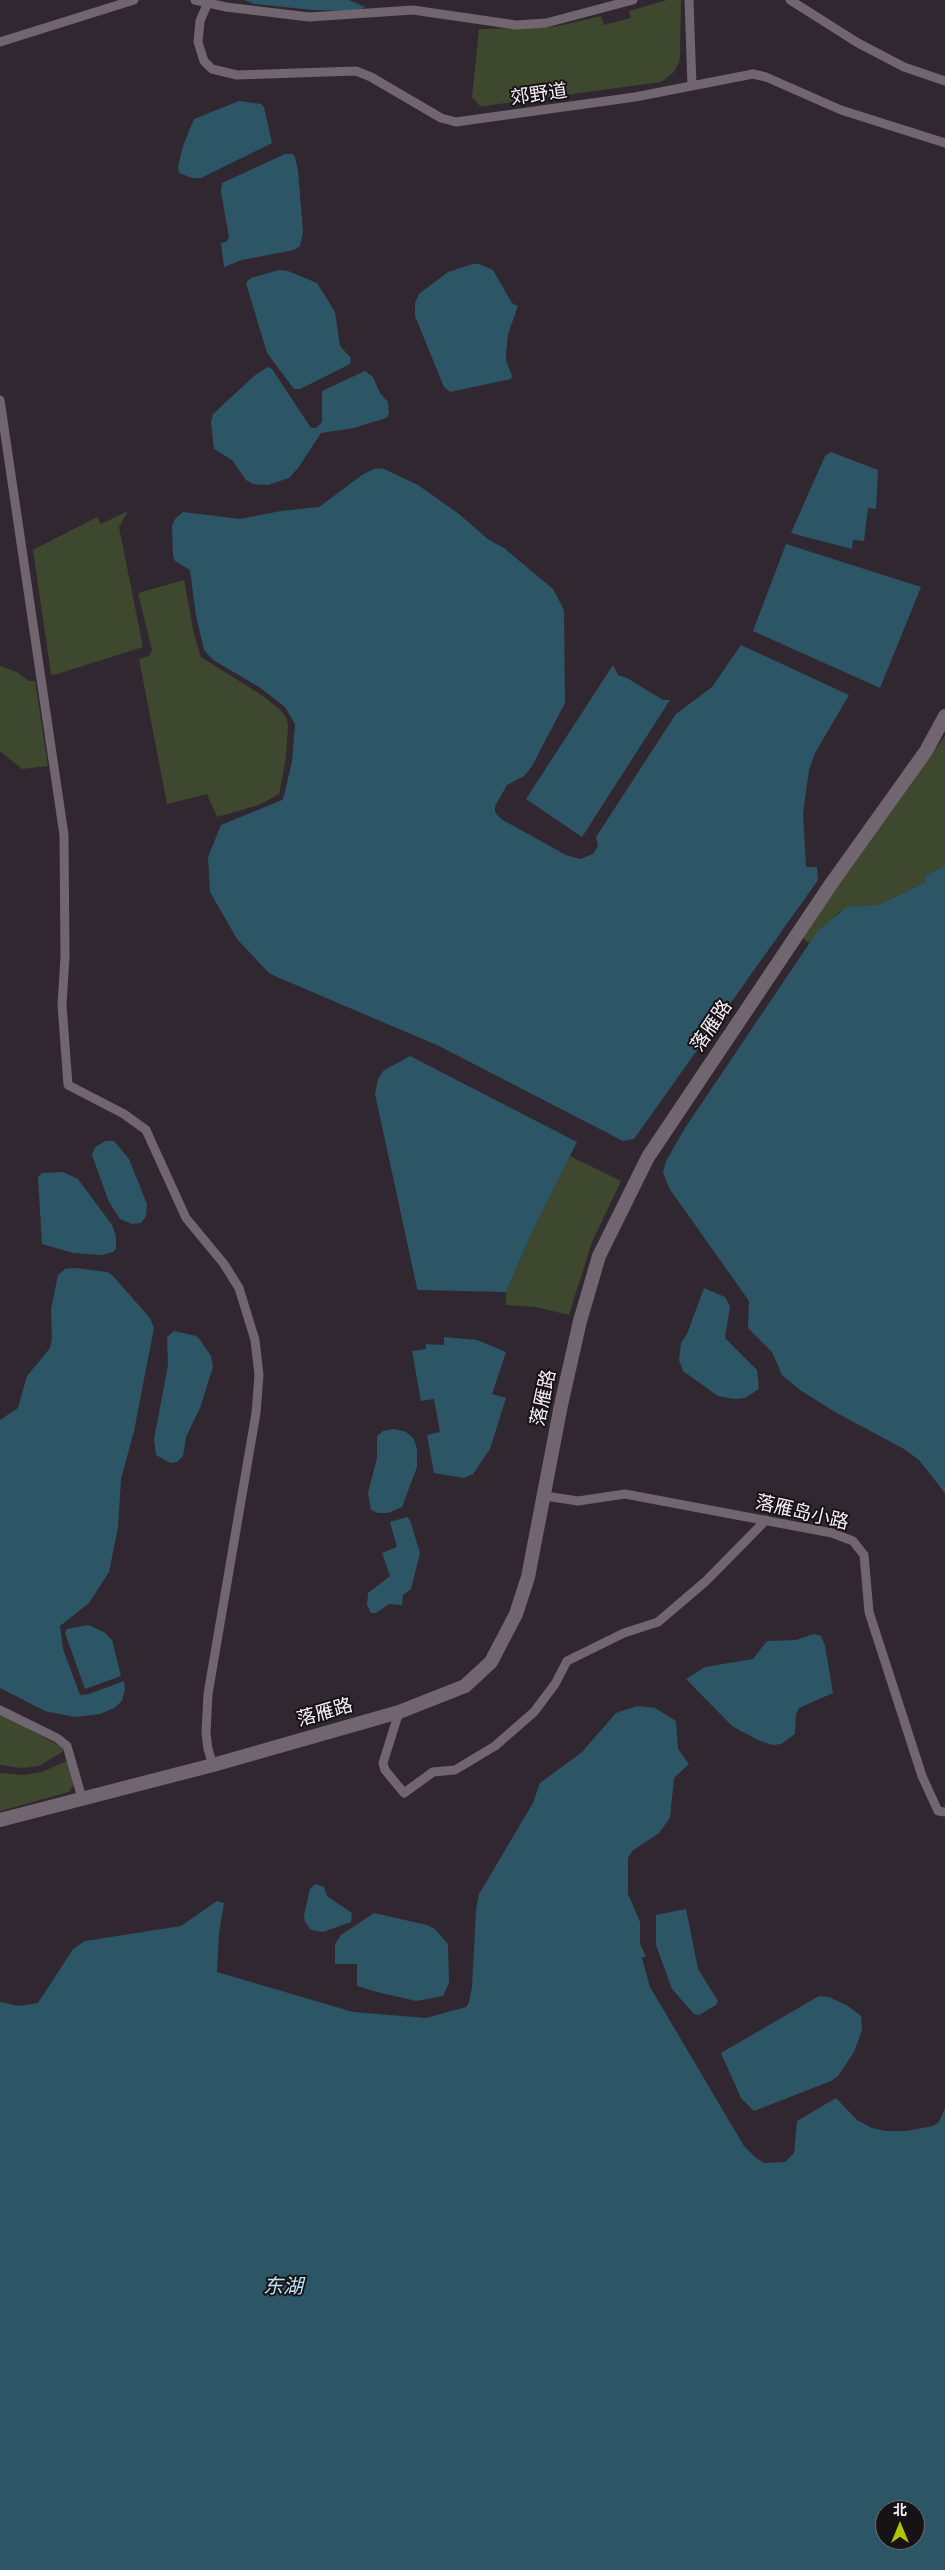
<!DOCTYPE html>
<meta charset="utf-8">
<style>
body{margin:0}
#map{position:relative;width:945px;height:2570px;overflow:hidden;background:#312730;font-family:Karla,"Noto Sans SC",sans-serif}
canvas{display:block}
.north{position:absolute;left:875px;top:2500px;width:50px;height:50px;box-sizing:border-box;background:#161215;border:1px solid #706b6f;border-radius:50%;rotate:0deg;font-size:14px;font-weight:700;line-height:20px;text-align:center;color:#f6f0f6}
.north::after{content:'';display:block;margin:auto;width:18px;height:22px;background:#b0c503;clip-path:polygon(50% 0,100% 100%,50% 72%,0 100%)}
</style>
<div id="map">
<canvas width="945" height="2570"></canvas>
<div class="north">北</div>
</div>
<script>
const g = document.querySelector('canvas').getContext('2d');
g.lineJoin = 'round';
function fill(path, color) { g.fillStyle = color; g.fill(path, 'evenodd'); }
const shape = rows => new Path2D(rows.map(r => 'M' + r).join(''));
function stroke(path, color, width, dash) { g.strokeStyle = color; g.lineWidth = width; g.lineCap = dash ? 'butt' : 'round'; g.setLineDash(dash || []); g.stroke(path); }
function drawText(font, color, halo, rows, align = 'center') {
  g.font = font + ' Karla,"Noto Sans SC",sans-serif'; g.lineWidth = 4; g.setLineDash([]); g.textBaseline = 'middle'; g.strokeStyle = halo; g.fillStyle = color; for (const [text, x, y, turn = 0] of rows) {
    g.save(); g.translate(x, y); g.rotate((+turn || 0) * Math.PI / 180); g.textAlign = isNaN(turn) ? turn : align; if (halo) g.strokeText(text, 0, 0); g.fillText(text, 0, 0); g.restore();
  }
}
const green = shape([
 [667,0,681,0,680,56,679,62,673,73,661,82,484,106,480,106,472,97,479,29,554,27,601,16,604,25,631,18,629,11],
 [128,511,119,527,143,647,54,675,51,674,33,550,97,517,101,524],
 [184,580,194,634,201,657,263,696,279,709,286,717,288,725,286,757,279,794,259,805,217,817,207,794,167,804,139,659,149,656,152,650,138,593],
 [0,666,17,672,29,681,35,681,48,766,22,769,0,751],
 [945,736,945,866,925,875,926,882,878,905,852,906,839,912,809,943,801,937],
 [570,1156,621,1181,592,1242,569,1315,535,1307,506,1305,506,1292,532,1232],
 [0,1713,60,1746,63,1749,62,1752,39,1766,21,1768,0,1765],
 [69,1760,74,1784,69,1792,0,1811,0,1773,23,1775,42,1772]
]);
const water = shape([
 [245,0,349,0,365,7,358,11,313,10,254,4],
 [239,101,261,104,264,107,272,143,201,178,192,178,179,173,178,167,183,146,194,119],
 [285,154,293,154,295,157,298,170,303,232,300,246,294,250,242,260,224,267,221,243,226,242,229,237,221,192,222,183],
 [473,264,479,264,493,270,512,303,518,306,508,334,506,353,506,360,512,376,511,379,450,392,444,387,415,316,415,303,419,294,448,272],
 [279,270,288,271,317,283,335,312,340,346,351,358,350,364,300,389,294,389,267,353,246,283,251,278],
 [268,367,272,369,311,428,316,428,322,422,322,391,365,371,373,377,380,393,388,402,389,414,386,418,354,428,321,433,298,468,289,478,268,485,253,484,246,480,232,460,214,449,211,422,213,414,254,376],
 [831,452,878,470,876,509,868,508,864,541,853,540,852,549,791,533,825,456],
 [382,468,418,485,459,514,489,540,504,548,553,589,561,604,564,611,565,703,532,766,524,776,507,785,495,806,495,812,501,819,566,855,580,859,593,854,598,846,596,837,676,714,712,687,741,645,849,695,815,753,809,770,803,813,806,867,817,867,818,880,634,1139,623,1141,439,1046,277,977,269,973,237,939,210,892,208,857,221,825,282,800,284,796,292,761,295,724,285,707,259,687,213,660,204,650,196,616,190,570,175,561,173,556,172,526,175,519,183,512,240,519,281,511,319,507,362,475,374,469],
 [786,544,921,587,880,688,753,631],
 [613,665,618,675,627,678,663,700,670,700,582,837,526,799],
 [945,866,945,1493,919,1460,904,1449,835,1412,800,1390,782,1375,772,1352,748,1328,749,1301,669,1188,663,1172,666,1161,685,1128,817,932,844,909,852,906,878,905,926,882,925,875],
 [410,1056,577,1142,532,1232,506,1292,418,1290,417,1288,375,1094,378,1079,383,1071],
 [106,1141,114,1141,129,1159,147,1204,146,1216,141,1223,132,1224,120,1219,109,1202,92,1155,95,1147],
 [63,1172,78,1179,112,1225,116,1236,116,1249,113,1252,102,1255,73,1253,42,1244,38,1177,42,1173],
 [75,1268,107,1272,112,1275,150,1318,154,1328,134,1431,121,1479,118,1527,109,1572,89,1603,60,1626,63,1649,80,1695,89,1694,124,1681,125,1689,122,1701,114,1708,100,1714,75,1717,45,1711,0,1688,0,1420,18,1408,27,1376,50,1348,52,1339,51,1309,58,1275,65,1269],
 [704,1288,725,1297,730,1306,725,1338,757,1370,759,1389,745,1398,734,1399,718,1396,683,1371,679,1360,681,1343,687,1334],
 [174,1331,196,1336,200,1340,211,1356,213,1367,200,1408,186,1437,183,1456,177,1462,170,1463,156,1455,154,1439,168,1365,167,1337],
 [444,1337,477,1340,506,1352,492,1394,506,1398,490,1449,473,1474,464,1478,434,1473,427,1435,440,1432,434,1399,421,1401,412,1351,426,1349,426,1344,444,1345],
 [394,1429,406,1432,414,1439,417,1449,417,1467,402,1507,388,1513,378,1513,371,1510,368,1493,377,1458,377,1436,383,1431],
 [407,1517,410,1520,420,1553,411,1589,403,1595,402,1605,389,1604,376,1613,371,1613,367,1605,368,1593,390,1576,382,1553,397,1547,390,1522],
 [88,1625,104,1632,112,1640,121,1676,85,1689,65,1633,67,1629],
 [814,1634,821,1636,825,1646,833,1693,799,1708,796,1714,795,1734,781,1744,773,1745,758,1740,732,1726,686,1679,705,1667,753,1659,767,1641,796,1640],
 [637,1706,655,1708,676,1721,678,1749,689,1764,674,1778,670,1818,659,1833,632,1851,628,1858,628,1894,640,1922,640,1944,646,1956,642,1958,650,1987,744,2146,756,2158,764,2163,785,2162,794,2153,797,2121,836,2098,857,2120,872,2128,886,2131,906,2131,933,2126,939,2122,945,2108,945,2570,0,2570,0,2002,19,2006,38,2003,73,1949,85,1941,181,1926,217,1901,224,1903,219,1933,217,1972,353,2012,426,2018,466,2007,469,2002,472,1987,476,1910,479,1894,533,1803,540,1783,582,1752,616,1713],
 [885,2510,915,2510,915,2540,885,2540],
 [315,1884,324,1887,327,1896,352,1913,351,1922,323,1932,311,1930,305,1922,304,1915,310,1889],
 [686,1909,698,1969,718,2001,716,2005,699,2015,694,2014,672,1989,656,1945,656,1915],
 [374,1913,427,1925,435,1929,448,1944,449,1983,443,1996,416,2001,377,1992,357,1986,357,1964,335,1964,335,1944,341,1935],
 [819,1996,829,1997,848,2006,861,2016,862,2030,854,2052,838,2076,831,2081,754,2111,741,2098,721,2053]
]);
const street = shape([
 [195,0,226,7,309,17,413,10,516,25,546,23,633,0],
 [209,0,200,21,198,42,204,61,212,69,237,75,356,71,371,77,441,118,456,122,635,97,753,74,766,77,841,110,945,143],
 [689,0,692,86],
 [790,0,858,43,904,67,945,81],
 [0,42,134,0],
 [0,400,64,835,65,957,62,1005,68,1085,124,1114,146,1130,186,1218,224,1264,239,1288,255,1340,259,1375,256,1413,208,1694,206,1733,208,1749,213,1765],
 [545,1496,578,1501,625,1494,832,1533,853,1541,864,1555,869,1612,922,1776,938,1811,945,1812],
 [0,1710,57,1738,67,1746,82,1798],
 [399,1712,383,1763,385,1770,404,1793,433,1772,455,1770,495,1746,534,1712,555,1684,567,1661,624,1633,658,1622,706,1581,766,1520]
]);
const secondary = shape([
 [0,1820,213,1765,399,1712,465,1686,491,1662,516,1614,528,1577,561,1405,580,1321,599,1256,648,1157,831,884,926,751,945,716]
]);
const streetNames = [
 ["郊野道",539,95,-8],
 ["落雁路",712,1026,-56],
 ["落雁路",544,1398,-78],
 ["落雁岛小路",802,1513,13],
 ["落雁路",325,1713,-16]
];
const waterNames = [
 ["东湖",283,2287]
];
fill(green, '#3e482f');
fill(water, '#2c5666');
stroke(street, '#71666f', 9);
stroke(secondary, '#71666f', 14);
drawText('19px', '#f6f0f6', '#161215', streetNames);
drawText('italic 20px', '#bce6f8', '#161215', waterNames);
</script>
